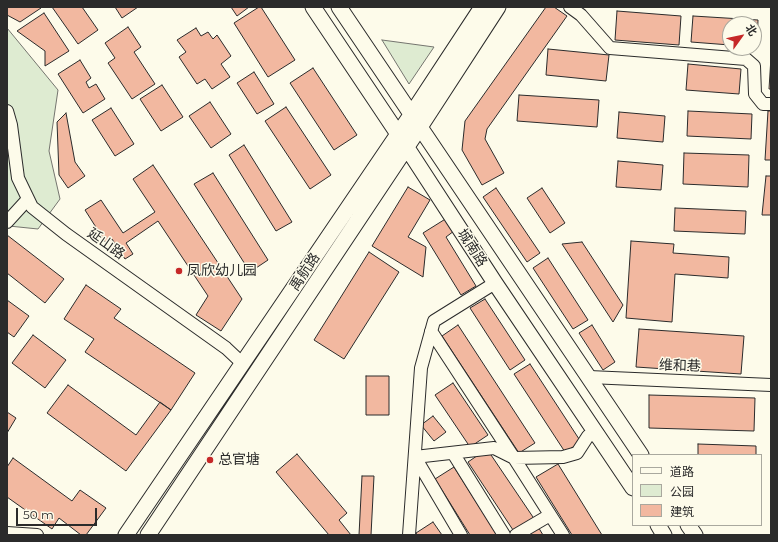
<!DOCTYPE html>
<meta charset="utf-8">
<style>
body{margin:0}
#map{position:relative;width:778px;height:542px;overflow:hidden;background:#fdfbea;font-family:Montserrat,"Noto Sans SC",sans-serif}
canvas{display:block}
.frame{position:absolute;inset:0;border:8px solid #2b2b2b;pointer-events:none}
.legend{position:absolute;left:632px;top:454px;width:130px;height:72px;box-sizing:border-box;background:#fdfbea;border:1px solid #a9a89e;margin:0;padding:5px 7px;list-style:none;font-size:12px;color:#2b2b2b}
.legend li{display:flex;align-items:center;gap:8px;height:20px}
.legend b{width:20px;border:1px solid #a9a89e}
.north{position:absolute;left:722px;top:16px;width:40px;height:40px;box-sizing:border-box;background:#fdfbea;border:1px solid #a9a89e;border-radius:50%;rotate:57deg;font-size:11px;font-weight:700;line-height:16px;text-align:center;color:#2b2b2b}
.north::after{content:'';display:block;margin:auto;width:14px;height:18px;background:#c62828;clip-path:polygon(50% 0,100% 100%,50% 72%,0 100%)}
.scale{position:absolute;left:16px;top:508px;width:81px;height:18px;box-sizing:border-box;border:2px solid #2b2b2b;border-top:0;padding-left:5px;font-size:12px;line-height:14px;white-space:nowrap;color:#2b2b2b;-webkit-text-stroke:3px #fdfbea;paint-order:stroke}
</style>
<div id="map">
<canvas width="778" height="542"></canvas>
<div class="frame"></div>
<ul class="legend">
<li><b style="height:5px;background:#fdfbea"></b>道路</li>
<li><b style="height:11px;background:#deebd1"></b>公园</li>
<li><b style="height:11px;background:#f2b8a0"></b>建筑</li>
</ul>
<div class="north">北</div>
<div class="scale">50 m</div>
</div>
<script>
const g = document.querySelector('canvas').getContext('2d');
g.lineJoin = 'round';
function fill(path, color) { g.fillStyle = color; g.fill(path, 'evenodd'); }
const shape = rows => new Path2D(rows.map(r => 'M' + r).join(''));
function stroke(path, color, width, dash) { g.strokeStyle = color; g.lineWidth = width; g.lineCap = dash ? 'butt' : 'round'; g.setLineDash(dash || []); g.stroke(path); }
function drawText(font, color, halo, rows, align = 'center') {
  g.font = font + ' Montserrat,"Noto Sans SC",sans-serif'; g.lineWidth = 3; g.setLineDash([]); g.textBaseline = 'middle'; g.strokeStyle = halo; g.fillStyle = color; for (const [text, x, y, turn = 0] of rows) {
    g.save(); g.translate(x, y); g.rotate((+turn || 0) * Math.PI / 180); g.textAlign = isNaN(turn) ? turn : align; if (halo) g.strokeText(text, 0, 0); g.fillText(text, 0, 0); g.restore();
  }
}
const green = shape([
 [7,28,58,90,49,151,60,199,38,229,9,226,7,223,7,28],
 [382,40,434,47,409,84,382,40]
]);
const building = shape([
 [7,7,40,7,41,8,20,22,7,15,7,7],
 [52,7,82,7,98,30,78,44,52,7],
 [115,7,138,7,122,18,115,7],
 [231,7,249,7,237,16,231,7],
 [259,7,261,7,295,60,268,77,234,23,259,7],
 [546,7,554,7,567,16,487,129,485,139,504,173,482,185,462,150,465,121,546,7],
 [617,11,681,16,679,45,615,40,617,11],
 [44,13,69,51,45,66,45,51,17,31,44,13],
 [693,16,758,20,757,47,754,47,754,24,730,24,730,45,691,42,693,16],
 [128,27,141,47,134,52,155,84,132,99,108,63,115,58,105,43,128,27],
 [196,28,201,36,208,32,213,39,217,35,231,56,221,64,230,77,212,89,205,79,197,84,179,57,186,52,177,40,196,28],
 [548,49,609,55,606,81,546,75,548,49],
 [771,57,771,89,769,89,771,57],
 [80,60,91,78,86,82,89,88,96,84,105,99,83,113,58,74,80,60],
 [688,64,741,69,739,94,686,90,688,64],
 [313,68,357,135,334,150,290,83,313,68],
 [254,72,274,104,257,114,237,83,254,72],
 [162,85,183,117,161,131,140,99,162,85],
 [519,95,599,100,597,127,517,121,519,95],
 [210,102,231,134,211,148,189,116,210,102],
 [286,107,331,175,310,189,265,121,286,107],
 [111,108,134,144,115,156,92,120,111,108],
 [688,111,752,114,751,139,687,136,688,111],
 [768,111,771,111,771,160,765,160,768,111],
 [619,112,665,116,663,142,617,138,619,112],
 [66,113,75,162,85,176,68,188,59,175,57,122,66,113],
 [244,145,292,222,276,231,229,155,244,145],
 [684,153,749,155,748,187,683,184,684,153],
 [618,161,663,165,661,190,616,187,618,161],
 [153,165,242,299,221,331,196,315,208,296,158,221,126,243,133,254,125,259,112,239,106,243,85,210,101,200,123,233,155,212,133,179,153,165],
 [213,173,268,260,250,272,194,184,213,173],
 [766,176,771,176,771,215,762,215,766,176],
 [408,187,430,200,408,237,426,247,423,277,372,246,408,187],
 [496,188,540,253,527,262,483,197,496,188],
 [542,188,565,223,550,233,527,198,542,188],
 [675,208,746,211,745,234,674,231,675,208],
 [447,218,454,231,446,237,476,286,461,295,423,233,447,218],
 [7,235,64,279,45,303,7,273,7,235],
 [631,241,674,244,673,253,729,257,728,278,675,274,672,322,626,318,631,241],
 [582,242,623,305,613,322,562,244,582,242],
 [369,252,399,272,344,359,314,340,369,252],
 [548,258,588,320,573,329,533,268,548,258],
 [86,285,121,309,114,318,195,373,171,410,85,352,94,339,64,319,86,285],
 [485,299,525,360,510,370,470,308,485,299],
 [7,300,29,316,14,337,7,332,7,300],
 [458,325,535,443,519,453,442,336,458,325],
 [592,325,615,362,603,370,579,333,592,325],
 [639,329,744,336,741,374,636,367,639,329],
 [33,335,66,360,45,388,12,363,33,335],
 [530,364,581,442,565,452,514,374,530,364],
 [366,376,389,376,389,415,366,415,366,376],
 [453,383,488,435,470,447,435,395,453,383],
 [68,385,136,435,160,402,171,410,126,471,47,413,68,385],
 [649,395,755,398,754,431,649,428,649,395],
 [7,412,16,418,7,433,7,412],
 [433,416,446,432,434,441,421,425,433,416],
 [698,444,756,446,756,455,698,455,698,444],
 [487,449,535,520,515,533,468,462,487,449],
 [297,454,347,513,339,520,351,535,329,535,276,472,297,454],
 [13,458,72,501,80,490,106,508,86,535,81,535,59,518,52,529,7,497,7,467,13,458],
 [558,464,602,535,572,535,536,477,558,464],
 [454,467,497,535,470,535,435,479,454,467],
 [362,476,374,476,371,535,359,535,362,476],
 [433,522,442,535,417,535,416,533,433,522],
 [537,525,543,535,522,535,537,525]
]);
const minor = shape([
 [570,7,581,15,610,48,746,59,754,66,755,94,763,104,771,104],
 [7,111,11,125,18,178,32,207,66,234,226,348,243,364],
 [7,222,28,199],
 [431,331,514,458,563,457,577,453,588,436,598,434],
 [589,377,771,385],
 [453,453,504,535],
 [7,533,37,535],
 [409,535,421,368,434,321,495,283],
 [461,535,415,457,494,448,514,458,563,535],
 [516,535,550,515]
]);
const major = shape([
 [313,7,398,134,495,283,633,488],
 [339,7,641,455],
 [658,525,664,535],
 [688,525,695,535],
 [126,535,411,115,482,7],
 [148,535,420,127,498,7]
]);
const markers = [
 [179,271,4,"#c62828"],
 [210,460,4,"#c62828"]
];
const streetNames = [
 ["延山路",106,244,35],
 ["城南路",472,248,57],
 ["禹航路",305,272,-56],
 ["维和巷",680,366,2]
];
const poiNames = [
 ["凤欣幼儿园",187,271],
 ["总官塘",218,460]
];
fill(green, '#deebd1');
stroke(green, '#74746e', 1);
fill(building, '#f2b8a0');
stroke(building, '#2b2b2b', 1);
stroke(minor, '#2b2b2b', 14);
stroke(major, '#2b2b2b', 17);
stroke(minor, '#fdfbea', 12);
stroke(major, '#fdfbea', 15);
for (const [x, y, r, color] of markers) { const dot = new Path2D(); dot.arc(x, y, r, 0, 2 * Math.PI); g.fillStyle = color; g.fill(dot); stroke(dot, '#fdfbea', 1.5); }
drawText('14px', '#2b2b2b', '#fdfbea', streetNames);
drawText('14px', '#2b2b2b', '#fdfbea', poiNames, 'left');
</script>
